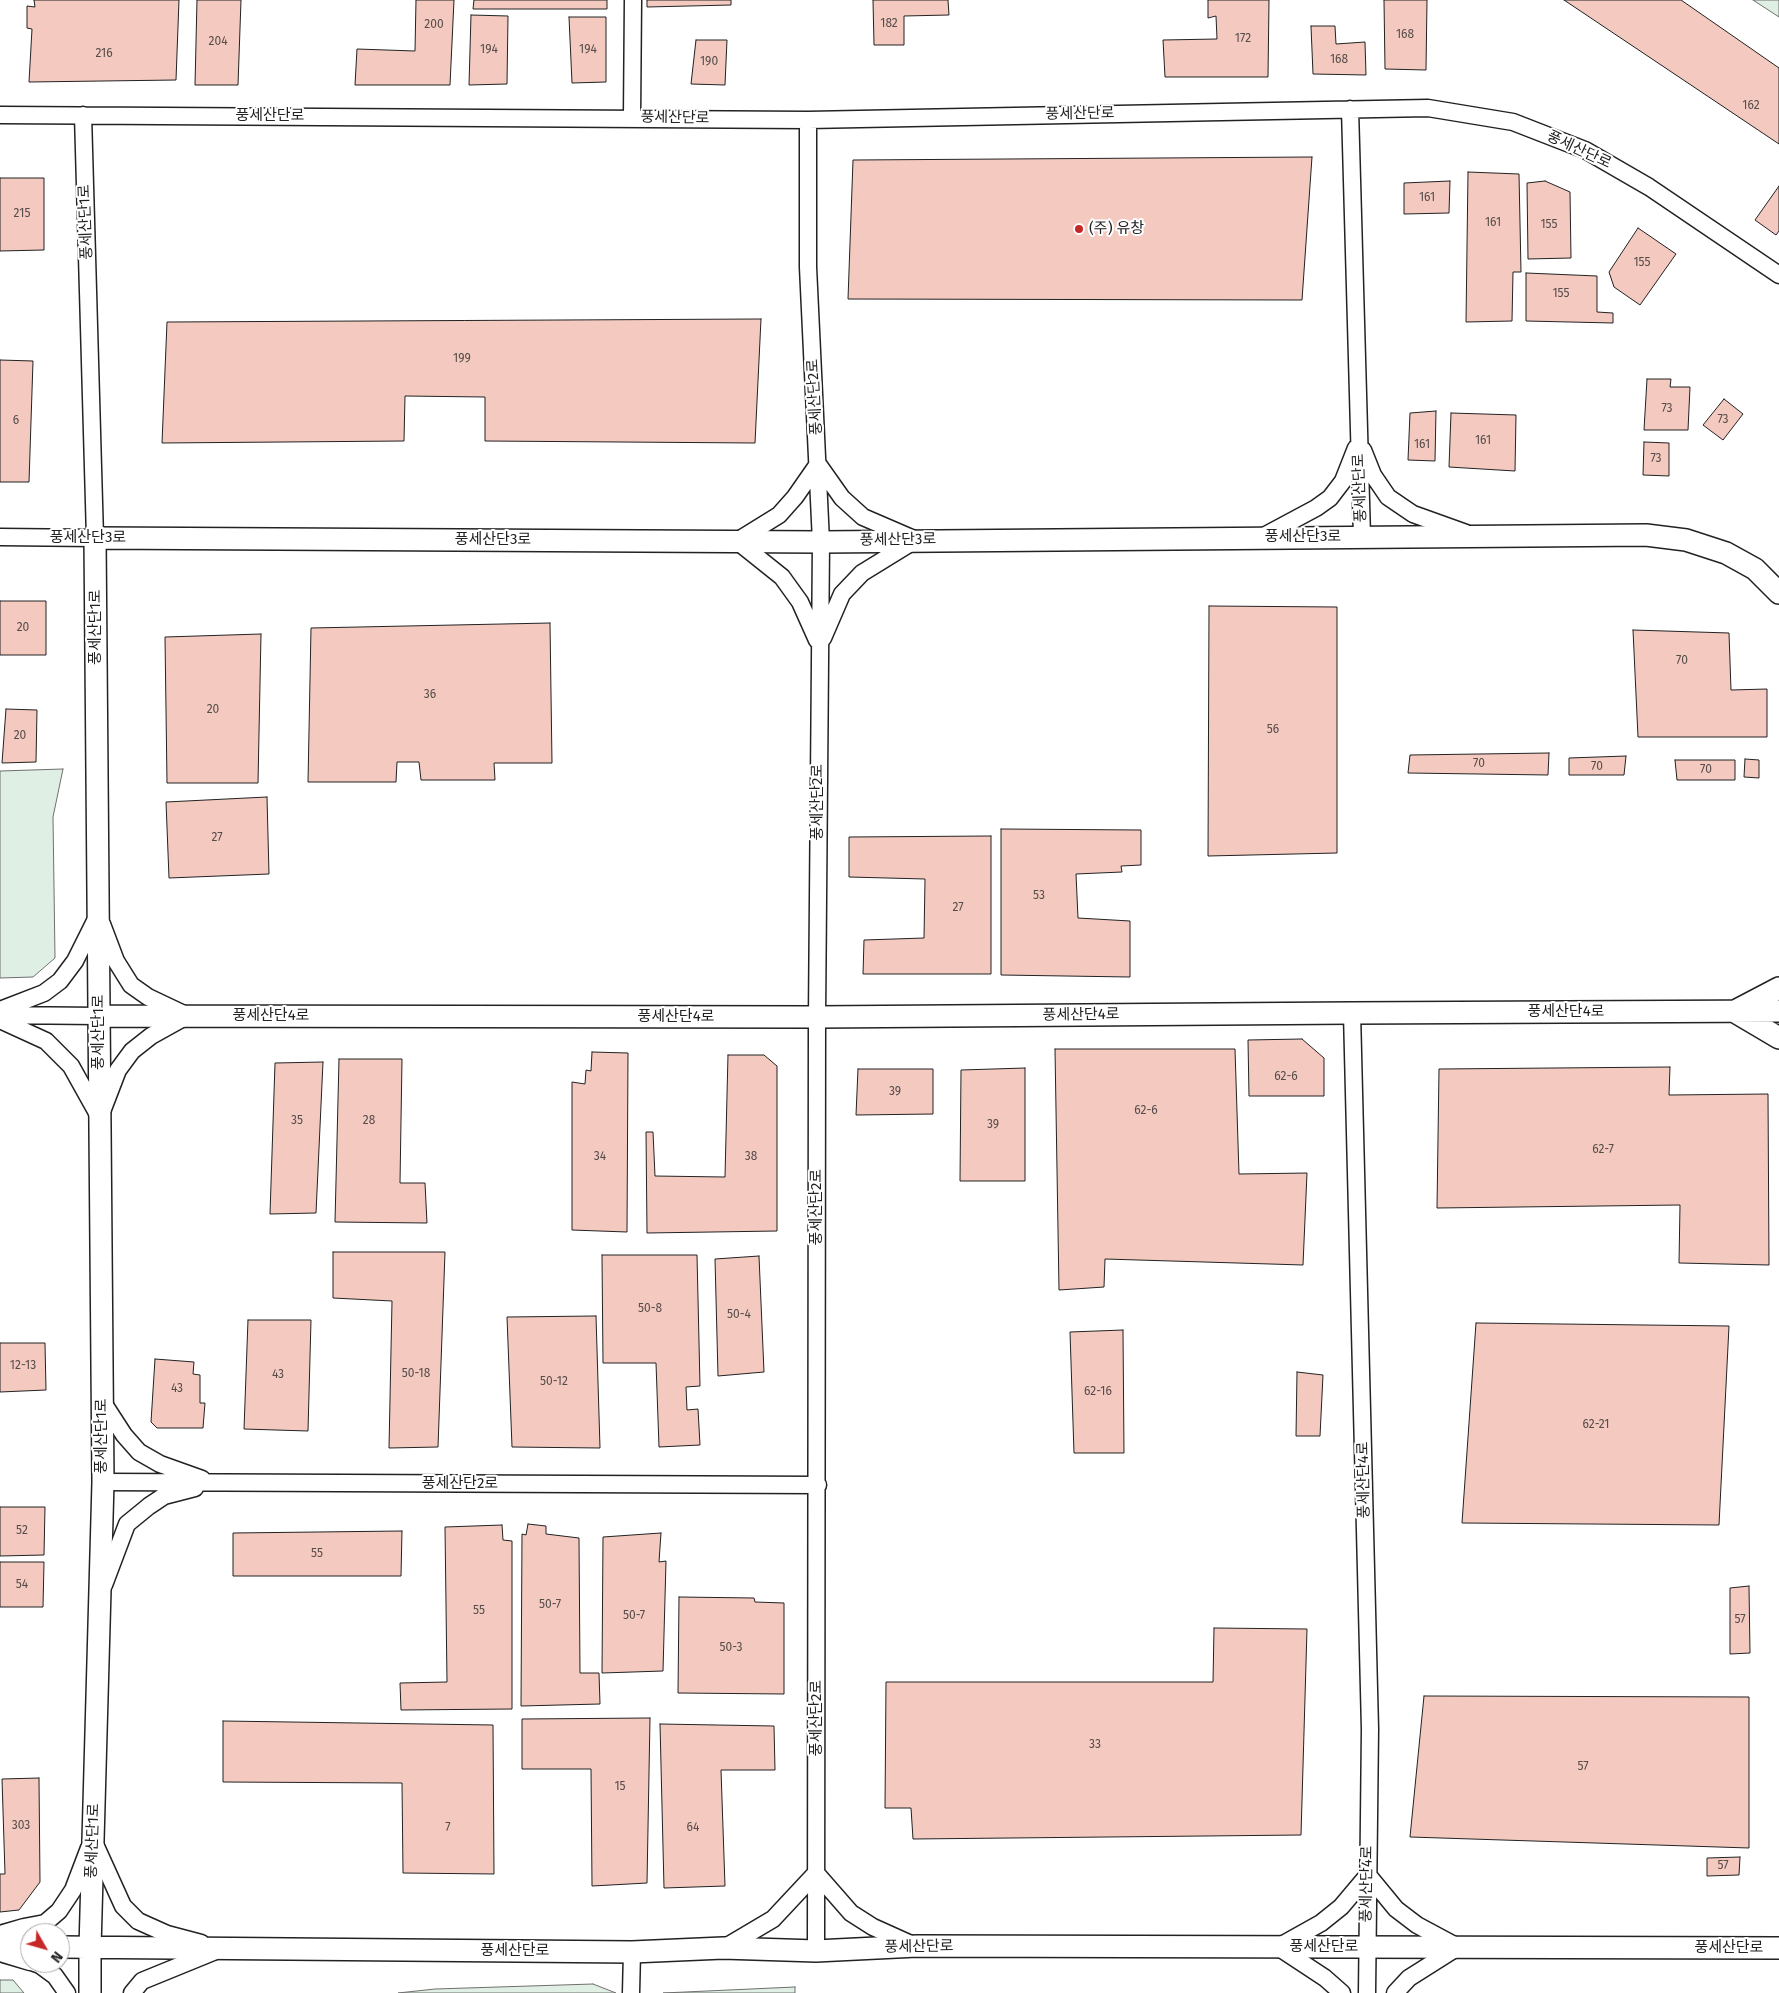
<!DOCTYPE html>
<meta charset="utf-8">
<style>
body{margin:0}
#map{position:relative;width:1779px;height:1993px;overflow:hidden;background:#fff;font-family:"Fira Sans",sans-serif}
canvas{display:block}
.north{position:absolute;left:20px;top:1923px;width:50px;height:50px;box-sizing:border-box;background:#fff;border:1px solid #a7a7a7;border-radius:50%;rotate:128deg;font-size:14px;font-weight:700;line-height:20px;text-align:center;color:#222}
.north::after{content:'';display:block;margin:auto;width:18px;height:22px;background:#c62828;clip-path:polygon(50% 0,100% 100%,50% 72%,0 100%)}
</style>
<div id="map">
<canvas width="1779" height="1993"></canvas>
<div class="north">N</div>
</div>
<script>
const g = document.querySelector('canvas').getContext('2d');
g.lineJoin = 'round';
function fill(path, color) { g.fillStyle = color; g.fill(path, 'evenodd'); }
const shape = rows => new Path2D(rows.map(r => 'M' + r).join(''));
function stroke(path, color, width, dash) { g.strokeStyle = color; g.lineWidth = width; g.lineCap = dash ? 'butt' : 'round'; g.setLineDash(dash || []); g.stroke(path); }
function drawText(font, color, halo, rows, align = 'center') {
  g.font = font + ' "Fira Sans","Noto Sans KR",sans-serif'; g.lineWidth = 4; g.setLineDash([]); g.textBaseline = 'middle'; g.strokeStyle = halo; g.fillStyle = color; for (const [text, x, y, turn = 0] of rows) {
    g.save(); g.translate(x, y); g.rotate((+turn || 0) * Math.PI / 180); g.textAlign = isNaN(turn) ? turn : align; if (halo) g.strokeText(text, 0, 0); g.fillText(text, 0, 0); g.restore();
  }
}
const green = shape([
 [1753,0,1779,0,1779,17,1753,0],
 [63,769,53,817,55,958,33,977,0,978,0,771,63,769],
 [0,1980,13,1980,24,1993,0,1993,0,1980],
 [593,1984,616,1993,398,1993,435,1989,593,1984],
 [795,1987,795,1993,663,1993,795,1987]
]);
const building = shape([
 [34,0,179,0,176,80,29,82,32,29,27,28,27,6,35,7,34,0],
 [197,0,241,0,238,85,195,85,197,0],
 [416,0,454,0,450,85,355,85,357,49,415,51,416,0],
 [474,0,607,0,607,9,473,9,474,0],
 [647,0,731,0,731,5,647,7,647,0],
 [873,0,948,0,949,15,904,16,904,45,874,45,873,0],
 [1208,0,1269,0,1268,77,1165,77,1163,40,1217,39,1216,16,1208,18,1208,0],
 [1384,0,1427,0,1426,70,1385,69,1384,0],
 [1564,0,1681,0,1779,68,1779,144,1564,0],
 [471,15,508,16,507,84,469,85,471,15],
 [569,17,606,17,606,82,572,83,569,17],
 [1311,26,1335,26,1336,44,1365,42,1366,75,1313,74,1311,26],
 [696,40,727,40,725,85,691,84,696,40],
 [1312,157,1302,300,848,299,853,160,1312,157],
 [1468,172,1519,174,1521,272,1513,272,1512,321,1466,322,1468,172],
 [0,178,44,178,44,250,0,251,0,178],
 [1450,181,1449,213,1404,214,1404,183,1450,181],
 [1545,181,1570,192,1571,258,1528,259,1527,183,1545,181],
 [1779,186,1779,231,1776,235,1755,220,1779,186],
 [1638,228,1676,254,1640,305,1614,287,1609,272,1638,228],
 [1526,273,1597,276,1597,312,1613,313,1613,323,1526,321,1526,273],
 [761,319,755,443,485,441,485,397,405,396,404,441,162,443,167,322,761,319],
 [0,360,33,361,29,482,0,482,0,360],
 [1647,379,1671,379,1670,387,1690,387,1688,430,1644,430,1647,379],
 [1724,399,1743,414,1723,440,1703,425,1724,399],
 [1436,411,1435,461,1408,460,1410,413,1436,411],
 [1451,413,1516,415,1515,471,1449,467,1451,413],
 [1644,442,1669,443,1669,476,1643,475,1644,442],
 [0,601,46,601,46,655,0,655,0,601],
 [1209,606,1337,607,1337,853,1208,856,1209,606],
 [550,623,552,763,494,763,495,780,421,780,419,762,397,762,396,782,308,782,311,628,550,623],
 [1633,630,1729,633,1731,690,1767,689,1767,737,1638,737,1633,630],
 [261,634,258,783,167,783,165,637,261,634],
 [6,709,37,710,36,762,2,763,6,709],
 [1549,753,1548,775,1408,773,1410,755,1549,753],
 [1626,756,1624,775,1569,775,1569,758,1626,756],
 [1745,759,1759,760,1759,778,1744,777,1745,759],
 [1675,760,1735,760,1735,780,1677,780,1675,760],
 [267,797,269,874,169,878,166,802,267,797],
 [1001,829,1141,830,1141,865,1121,866,1122,872,1076,874,1078,918,1130,921,1130,977,1001,975,1001,829],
 [991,836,991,974,863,974,864,940,924,938,925,879,849,877,849,837,991,836],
 [1302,1039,1324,1058,1324,1096,1249,1096,1248,1040,1302,1039],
 [1055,1049,1235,1049,1239,1174,1307,1173,1303,1265,1105,1259,1104,1287,1059,1290,1055,1049],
 [592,1052,628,1053,627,1232,572,1230,572,1082,585,1084,586,1070,591,1071,592,1052],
 [728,1055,764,1055,777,1066,777,1231,647,1233,646,1132,653,1132,655,1176,725,1177,728,1055],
 [339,1059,402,1059,400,1183,425,1183,427,1223,335,1222,339,1059],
 [323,1062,316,1213,270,1214,275,1063,323,1062],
 [1670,1067,1669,1095,1768,1094,1769,1265,1679,1263,1680,1205,1437,1208,1439,1069,1670,1067],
 [1025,1068,1025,1181,960,1181,961,1070,1025,1068],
 [858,1069,933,1069,933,1114,856,1115,858,1069],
 [333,1252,445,1252,438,1447,389,1448,392,1301,333,1298,333,1252],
 [602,1255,697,1255,700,1386,686,1387,687,1410,698,1409,700,1445,659,1447,656,1363,603,1363,602,1255],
 [759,1256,764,1372,718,1376,715,1259,759,1256],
 [596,1316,600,1448,512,1447,507,1317,596,1316],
 [248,1320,311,1320,308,1431,244,1429,248,1320],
 [1476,1323,1729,1326,1719,1525,1462,1523,1476,1323],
 [1123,1330,1124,1453,1074,1453,1070,1332,1123,1330],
 [0,1343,45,1343,46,1390,0,1392,0,1343],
 [155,1359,194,1362,193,1374,200,1375,200,1403,205,1403,203,1428,157,1428,151,1422,155,1359],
 [1297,1372,1323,1375,1320,1436,1296,1436,1297,1372],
 [0,1507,45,1507,44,1555,0,1556,0,1507],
 [528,1524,546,1526,546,1534,579,1538,580,1673,599,1673,600,1704,521,1706,522,1534,526,1535,528,1524],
 [502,1525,503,1540,512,1541,512,1709,401,1710,400,1683,447,1682,445,1527,502,1525],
 [402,1531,401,1576,233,1576,233,1533,402,1531],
 [661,1533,659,1562,666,1561,663,1671,602,1673,603,1537,661,1533],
 [0,1562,44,1562,43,1607,0,1607,0,1562],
 [1749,1586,1750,1653,1730,1654,1730,1588,1749,1586],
 [679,1597,754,1598,755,1602,784,1603,784,1694,678,1693,679,1597],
 [1214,1628,1307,1629,1301,1835,913,1839,911,1808,885,1808,886,1682,1213,1682,1214,1628],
 [1424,1696,1749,1697,1749,1848,1410,1837,1424,1696],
 [650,1718,647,1883,592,1886,591,1769,522,1769,522,1719,650,1718],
 [223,1721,493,1725,494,1874,403,1873,402,1783,223,1782,223,1721],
 [660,1724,774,1726,775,1770,721,1770,725,1886,664,1888,660,1724],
 [39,1778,40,1882,19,1910,0,1912,0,1874,5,1874,2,1779,39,1778],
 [1740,1857,1739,1875,1707,1876,1707,1858,1740,1857]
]);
const minor = shape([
 [1350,109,1362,537],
 [0,115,808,120,1428,108,1513,122,1585,150,1649,187,1779,275],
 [632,117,633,0],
 [808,120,808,267,821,542,817,1017,816,1951],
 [1363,450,1373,475,1388,497,1413,514,1466,533],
 [0,537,95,538,83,115],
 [1260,538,1316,508,1330,498,1343,481,1356,448],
 [823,638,842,594,862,573,914,541],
 [817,640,800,602,782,577,737,541,779,515,795,497,818,464,842,498,863,517,914,539],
 [102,924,116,961,131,985,148,997,186,1015],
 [0,1010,44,993,60,981,75,961,97,917],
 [1352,1013,1370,1729,1367,1993],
 [0,1015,99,1016],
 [0,1020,46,1041,71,1066,100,1118],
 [103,1109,118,1070,132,1051,151,1036,187,1016],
 [102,1401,124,1435,139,1452,160,1464,202,1479],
 [103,1482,818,1485],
 [104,1585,127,1524,149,1506,164,1496,195,1488],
 [94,1842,123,1906,138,1921,167,1934,201,1943],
 [0,1934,24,1927,45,1923,59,1911,73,1890,89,1848],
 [724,1948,773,1919,816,1873,851,1913,873,1927,913,1945],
 [0,1953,30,1962],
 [34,1963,40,1965,55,1976,67,1993],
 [132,1993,142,1981,218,1950],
 [631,1993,632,1952],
 [1342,1993,1325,1978,1278,1947,1321,1923,1341,1907,1368,1875,1396,1909,1417,1925,1458,1947,1409,1978,1395,1993]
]);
const tertiary = shape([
 [1737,1010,1779,988],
 [1735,1012,1779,1038],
 [99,1016,817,1017,1352,1013,1779,1011],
 [0,1945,30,1946],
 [60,1947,632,1952,723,1948,816,1951,917,1946,1779,1948],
 [90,1993,90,1948,103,1482,95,538,821,542,1646,535,1686,540,1726,553,1755,569,1779,593]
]);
const markers = [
 [1079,229,5,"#c62828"]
];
const numberNames = [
 ["182",889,24],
 ["200",434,25],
 ["168",1405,35],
 ["172",1243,39],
 ["204",218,42],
 ["194",489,50],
 ["194",588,50],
 ["216",104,54],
 ["168",1339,60],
 ["190",709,62],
 ["162",1751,106],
 ["161",1427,198],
 ["215",22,214],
 ["161",1493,223],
 ["155",1549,225],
 ["155",1642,263],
 ["155",1561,294],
 ["199",462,359],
 ["73",1667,409],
 ["73",1723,420],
 ["6",16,421],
 ["161",1483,441],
 ["161",1422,445],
 ["73",1656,459],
 ["20",23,628],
 ["70",1682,661],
 ["36",430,695],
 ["20",213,710],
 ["56",1273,730],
 ["20",20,736],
 ["70",1479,764],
 ["70",1597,767],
 ["70",1706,770],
 ["27",217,838],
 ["53",1039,896],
 ["27",958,908],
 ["62-6",1286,1077],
 ["39",895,1092],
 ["62-6",1146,1111],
 ["35",297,1121],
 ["28",369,1121],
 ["39",993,1125],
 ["62-7",1603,1150],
 ["34",600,1157],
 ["38",751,1157],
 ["50-8",650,1309],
 ["50-4",739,1315],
 ["12-13",23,1366],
 ["50-18",416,1374],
 ["43",278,1375],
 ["50-12",554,1382],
 ["43",177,1389],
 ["62-16",1098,1392],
 ["62-21",1596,1425],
 ["52",22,1531],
 ["55",317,1554],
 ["54",22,1585],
 ["50-7",550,1605],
 ["55",479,1611],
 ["50-7",634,1616],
 ["57",1740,1620],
 ["50-3",731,1648],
 ["33",1095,1745],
 ["57",1583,1767],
 ["15",620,1787],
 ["303",21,1826],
 ["7",448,1828],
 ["64",693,1828],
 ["57",1723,1866]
];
const streetNames = [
 ["풍세산단로",1080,114,-1],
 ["풍세산단로",270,116],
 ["풍세산단로",675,118,1],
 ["풍세산단로",1579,150,25],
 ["풍세산단1로",86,222,-92],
 ["풍세산단2로",815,397,-93],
 ["풍세산단로",1360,488,-92],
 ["풍세산단3로",1303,537],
 ["풍세산단3로",88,538],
 ["풍세산단3로",493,540],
 ["풍세산단3로",898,540,-1],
 ["풍세산단1로",96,627,-90],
 ["풍세산단2로",818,802,-90],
 ["풍세산단4로",1566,1012],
 ["풍세산단4로",1081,1015,-1],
 ["풍세산단4로",271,1016],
 ["풍세산단4로",676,1017],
 ["풍세산단1로",99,1032,-90],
 ["풍세산단2로",817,1207,-90],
 ["풍세산단1로",102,1436,-90],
 ["풍세산단4로",1364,1480,-91],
 ["풍세산단2로",460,1484],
 ["풍세산단2로",817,1718,-90],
 ["풍세산단1로",93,1841,-88],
 ["풍세산단4로",1367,1884,-89],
 ["풍세산단로",919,1947,-1],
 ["풍세산단로",1324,1947],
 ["풍세산단로",1729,1948],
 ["풍세산단로",515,1951]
];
const poiNames = [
 ["(주) 유창",1089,229]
];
fill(green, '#e0efe3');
stroke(green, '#6f6f6f', 1);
fill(building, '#f3c9c0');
stroke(building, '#222', 1);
stroke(minor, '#222', 19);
stroke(tertiary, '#222', 24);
stroke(minor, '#fff', 16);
stroke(tertiary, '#fff', 21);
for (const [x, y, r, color] of markers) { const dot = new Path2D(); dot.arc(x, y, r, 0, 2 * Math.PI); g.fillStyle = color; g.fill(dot); stroke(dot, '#fff', 2); }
drawText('12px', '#564c4a', null, numberNames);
drawText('15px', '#222', '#fff', streetNames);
drawText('15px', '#222', '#fff', poiNames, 'left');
</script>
